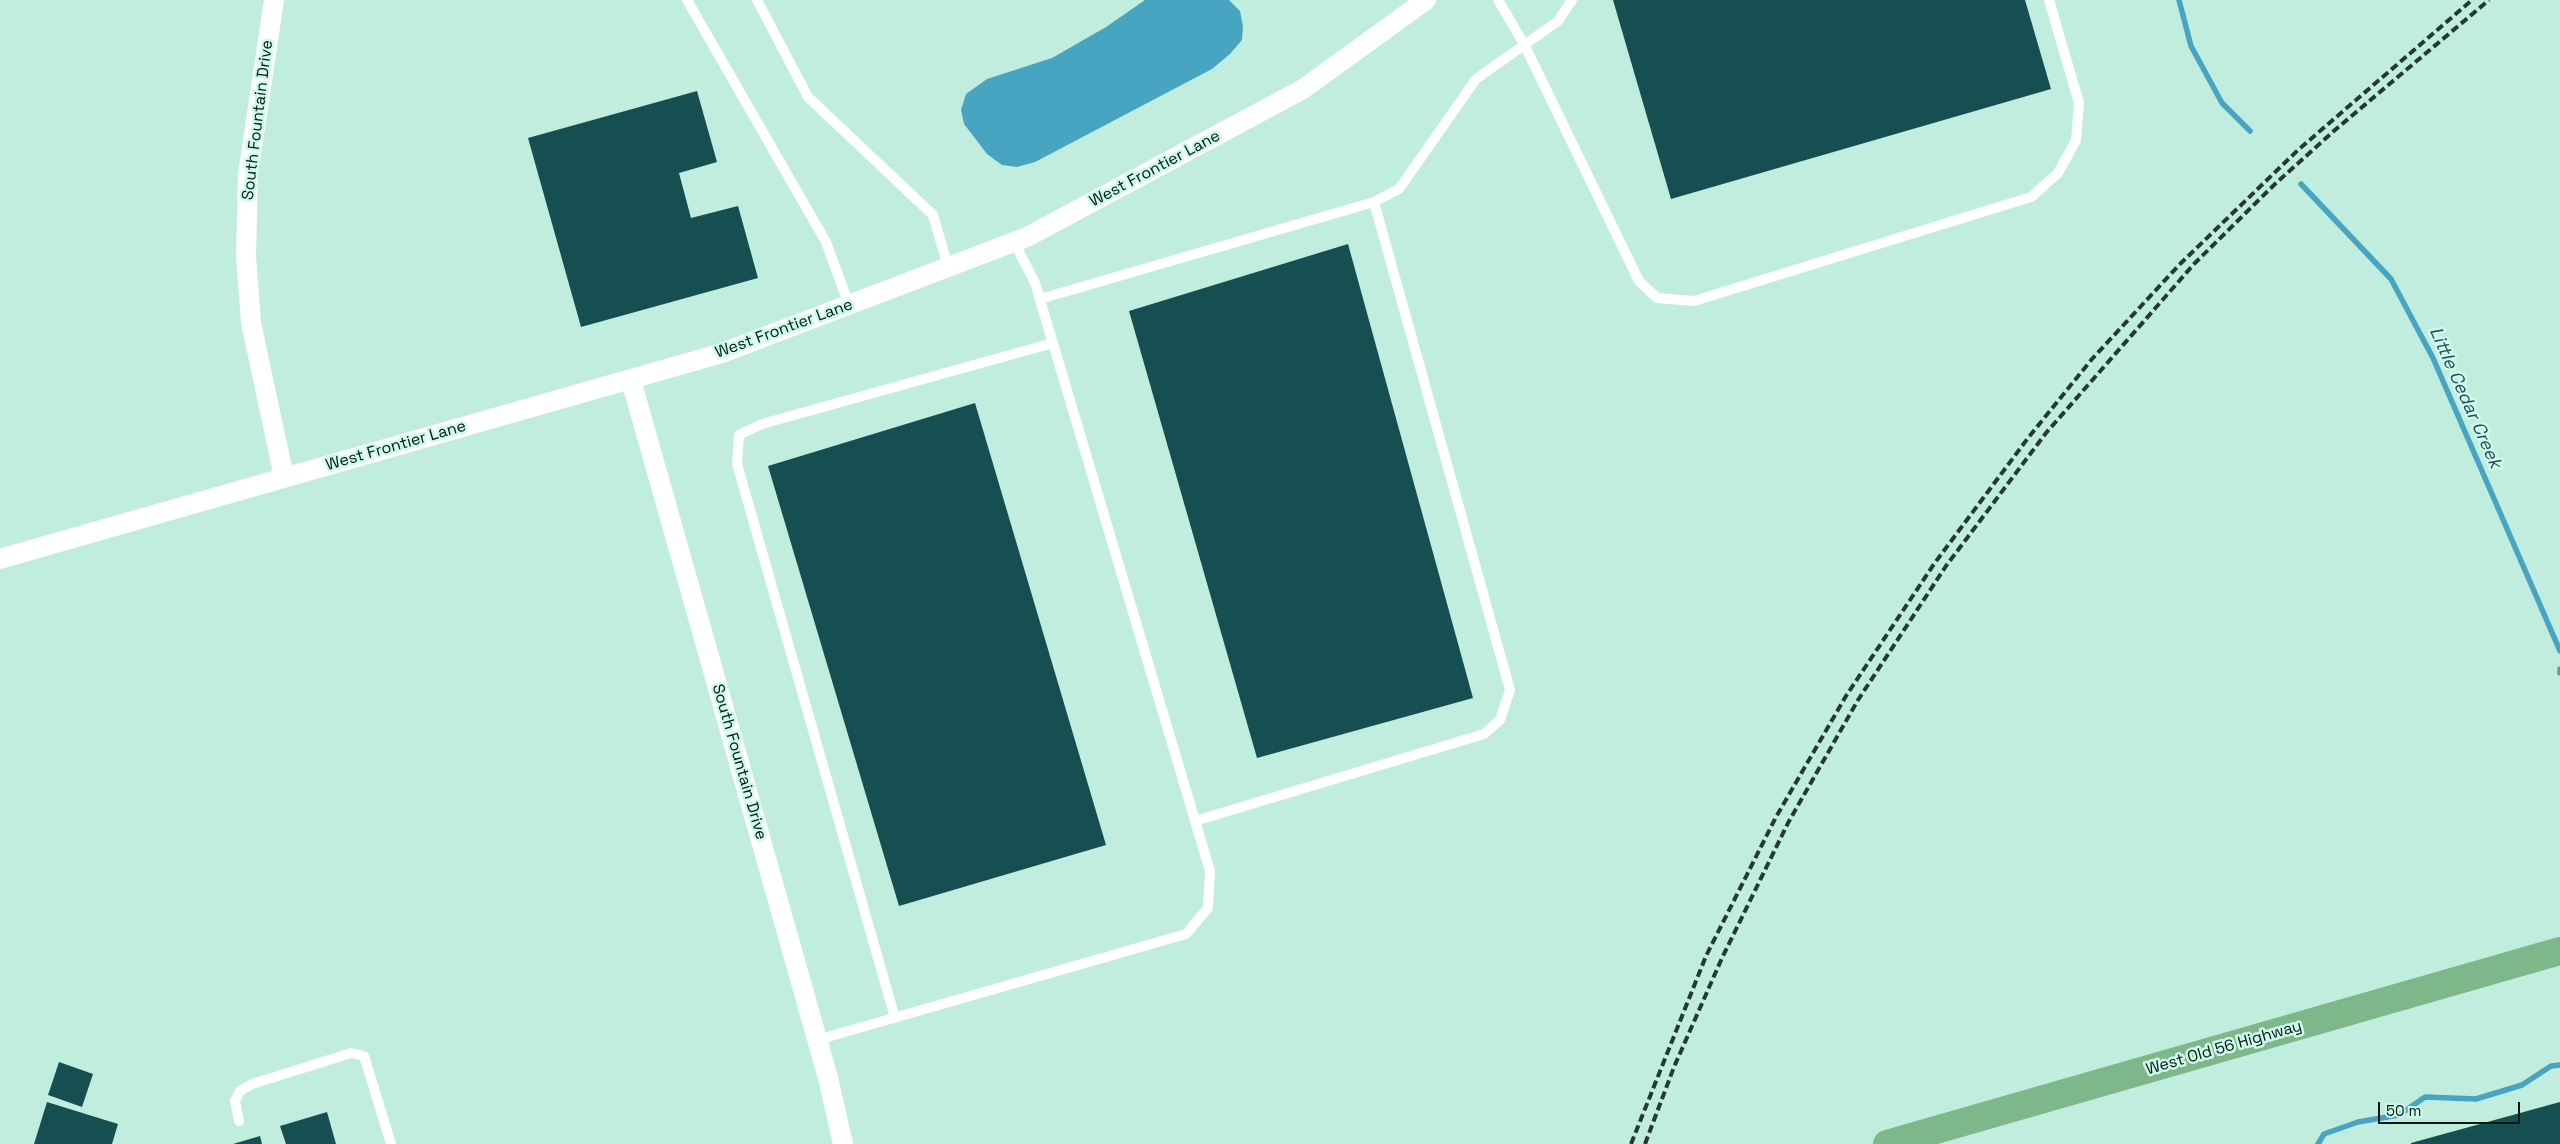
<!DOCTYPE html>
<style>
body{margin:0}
#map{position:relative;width:2560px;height:1144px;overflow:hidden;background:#c1edde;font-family:"Space Grotesk",sans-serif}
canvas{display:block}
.scale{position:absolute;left:2378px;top:1102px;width:142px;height:22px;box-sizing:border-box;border:2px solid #061611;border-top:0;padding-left:6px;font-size:15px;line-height:18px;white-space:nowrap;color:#061611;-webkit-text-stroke:4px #cefaeb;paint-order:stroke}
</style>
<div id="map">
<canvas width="2560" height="1144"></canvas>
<div class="scale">50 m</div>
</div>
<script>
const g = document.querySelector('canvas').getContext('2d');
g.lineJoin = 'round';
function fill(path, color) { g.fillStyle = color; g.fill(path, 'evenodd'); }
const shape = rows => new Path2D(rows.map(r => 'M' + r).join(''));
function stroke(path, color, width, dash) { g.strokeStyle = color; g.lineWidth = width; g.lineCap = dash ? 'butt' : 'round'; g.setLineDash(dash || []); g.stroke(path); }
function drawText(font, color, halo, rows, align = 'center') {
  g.font = font + ' "Space Grotesk",sans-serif'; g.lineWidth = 5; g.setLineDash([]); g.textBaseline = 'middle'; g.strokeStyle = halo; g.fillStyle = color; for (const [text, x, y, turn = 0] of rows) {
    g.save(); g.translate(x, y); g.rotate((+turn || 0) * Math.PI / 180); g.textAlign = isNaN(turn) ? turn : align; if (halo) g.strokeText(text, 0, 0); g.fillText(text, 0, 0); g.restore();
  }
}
const water = shape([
 [1145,0,1229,0,1240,11,1243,26,1242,40,1230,54,1212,69,1035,162,1017,167,1002,165,987,154,964,124,961,110,966,94,987,79,1052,58,1106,27]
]);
const stream = shape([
 [2179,0,2191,46,2222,103,2250,131],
 [2301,184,2391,279,2433,358,2560,651],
 [2560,673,2560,669],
 [2318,1144,2324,1134,2358,1122,2399,1115,2425,1097,2476,1099,2522,1085,2551,1066,2560,1065]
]);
const building = shape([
 [1613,0,2025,0,2051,89,1671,199],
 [697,91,717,162,679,173,691,218,738,206,758,278,581,327,528,138],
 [1348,244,1473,698,1257,758,1129,311],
 [975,403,1106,845,899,906,768,466],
 [59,1062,93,1074,82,1107,48,1095],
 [47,1102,118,1124,112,1144,34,1144],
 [2560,1102,2560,1144,2411,1144,2411,1143],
 [327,1112,336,1144,286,1144,280,1126],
 [260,1136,262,1144,233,1144]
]);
const service = shape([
 [687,0,826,242,849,305],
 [757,0,808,97,933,215,948,267],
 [1498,0,1524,44,1639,281,1657,298,1694,301,2031,197,2058,173,2076,140,2079,103,2049,0],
 [1040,299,1374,202,1399,189,1476,79,1558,21,1572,0],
 [1195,821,1484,734,1500,720,1510,690,1374,202],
 [895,1018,737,464,739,435,762,424,1053,343],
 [817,1040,1186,934,1208,908,1210,871,1035,283,1014,242],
 [239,1121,235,1101,240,1091,252,1084,351,1053,364,1056,391,1144]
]);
const minor = shape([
 [274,0,248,174,246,256,251,323,284,477],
 [631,380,828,1078,843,1144],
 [0,559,722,353,1027,237,1303,89,1426,0]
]);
const trunk = shape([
 [1887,1144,2560,951]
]);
const rail = shape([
 [1631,1144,1706,956,1776,817,1846,696,1934,564,2028,438,2092,359,2180,264,2298,150,2472,0],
 [1645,1144,1674,1067,1722,958,1788,823,1858,700,1946,566,2046,433,2194,264,2275,184,2335,130,2489,0]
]);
const streetNames = [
 ["South Fountain Drive",258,120,-83],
 ["West Frontier Lane",1155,169,-28],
 ["West Frontier Lane",784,329,-20],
 ["West Frontier Lane",396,446,-16],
 ["South Fountain Drive",739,762,74],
 ["West Old 56 Highway",2224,1048,-16]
];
const waterNames = [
 ["Little Cedar Creek",2465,398,66]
];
fill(water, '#47a5c2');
stroke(stream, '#47a5c2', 5.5);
fill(building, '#154f51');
stroke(service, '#fff', 10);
stroke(minor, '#fff', 20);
stroke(trunk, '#7eb88a', 28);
stroke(rail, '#243932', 4, [8, 4]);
drawText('16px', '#061611', '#cefaeb', streetNames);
drawText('italic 18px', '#234b59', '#cefaeb', waterNames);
</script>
